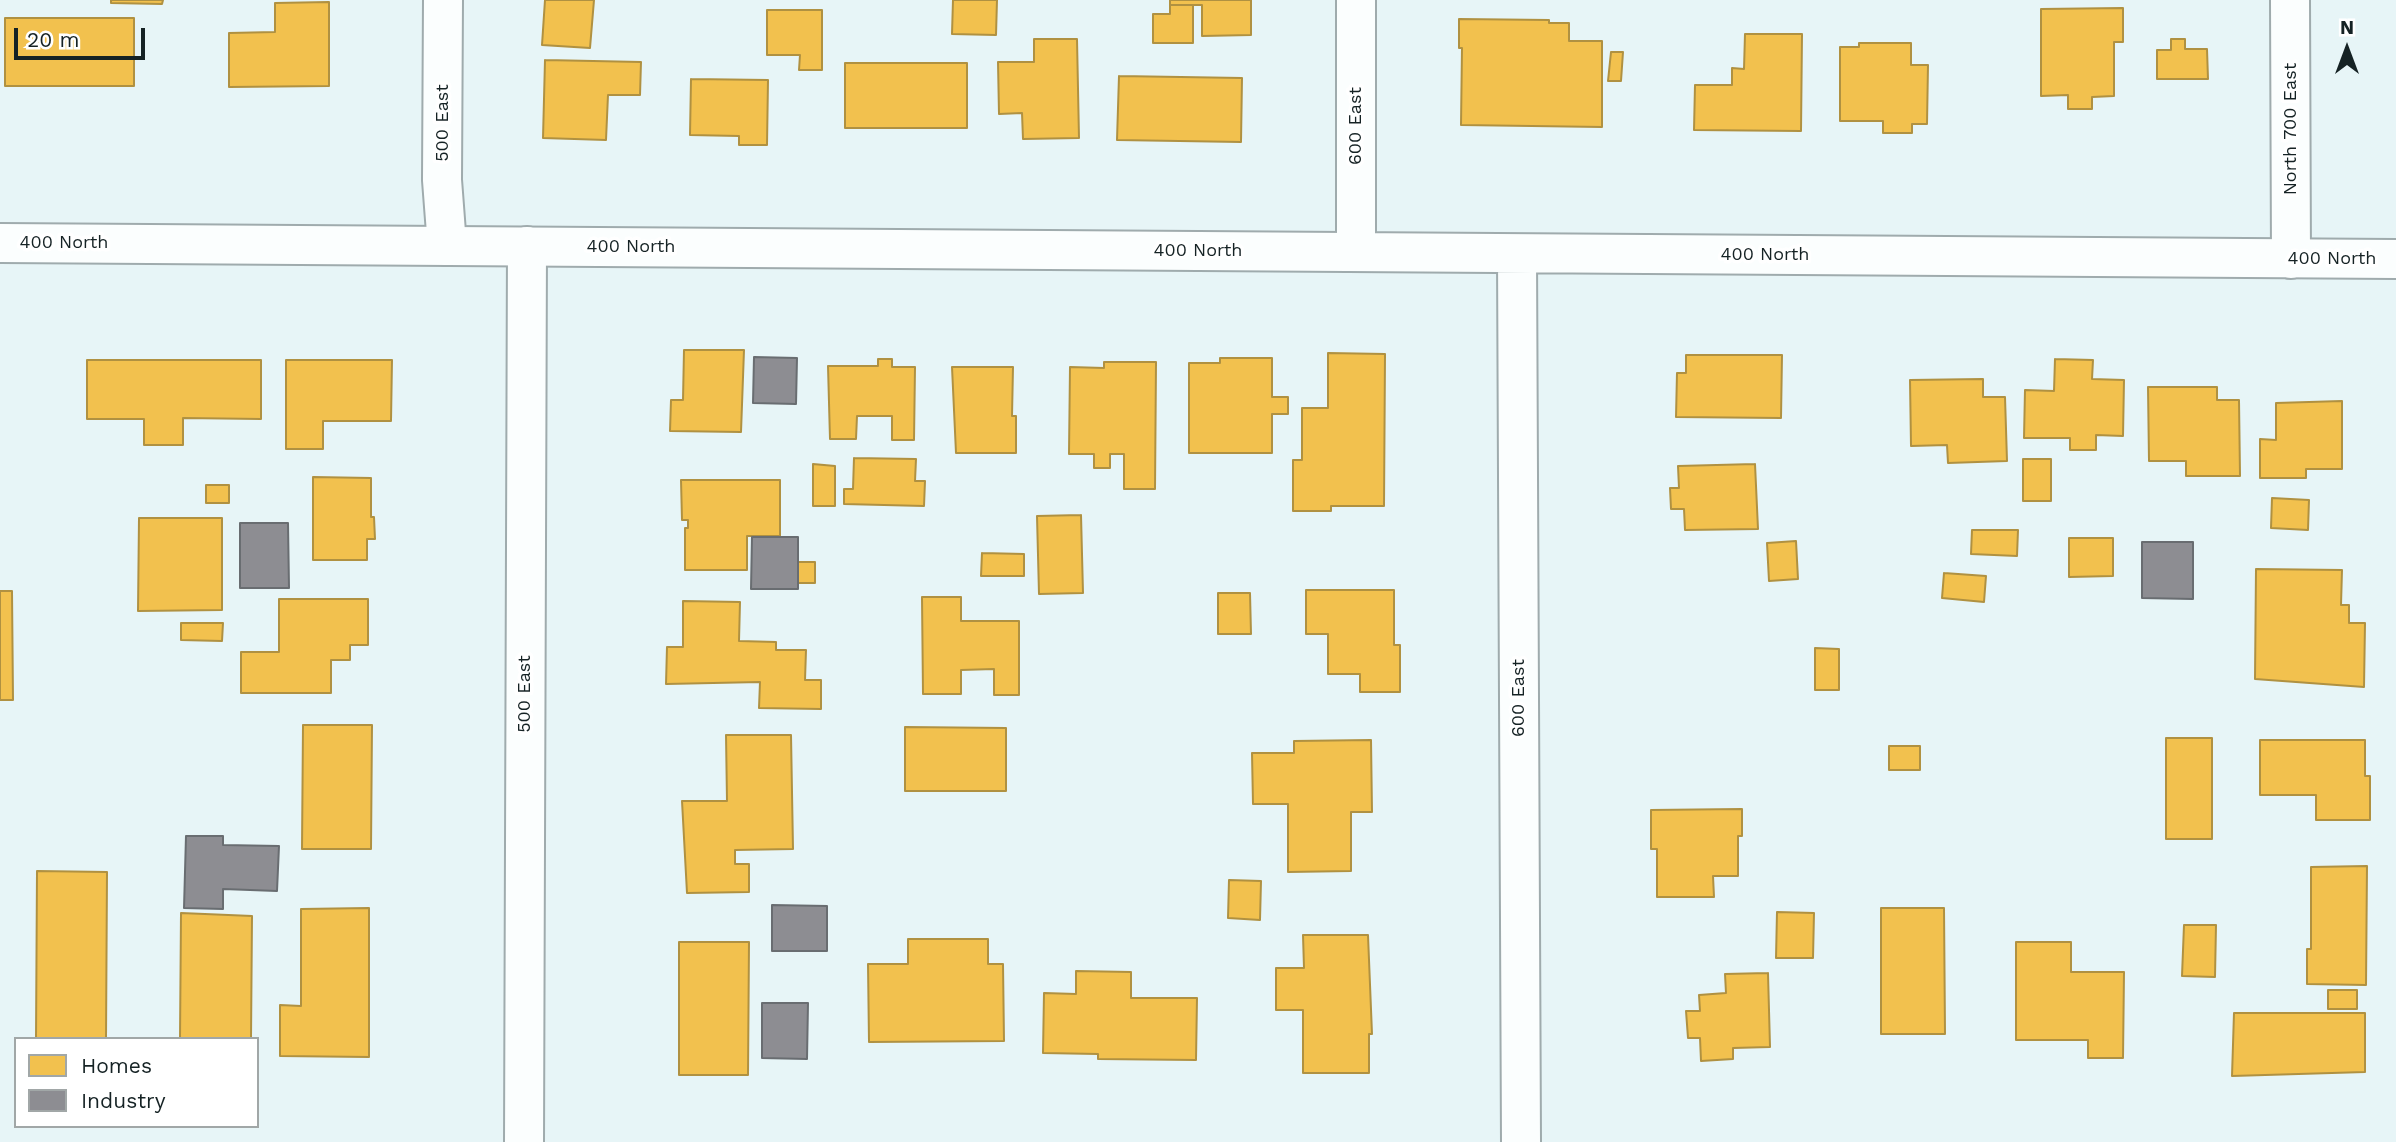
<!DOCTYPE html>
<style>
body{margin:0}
#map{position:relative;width:2396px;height:1142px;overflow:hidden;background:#e7f5f7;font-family:"Work Sans",sans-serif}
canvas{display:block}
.legend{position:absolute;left:14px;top:1037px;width:245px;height:91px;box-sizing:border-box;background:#fff;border:2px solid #a1a7a7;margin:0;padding:9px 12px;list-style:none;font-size:21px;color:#152224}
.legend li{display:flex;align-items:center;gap:14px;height:35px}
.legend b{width:35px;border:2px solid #a1a7a7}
.north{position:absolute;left:2312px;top:14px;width:70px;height:70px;-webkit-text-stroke:5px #fff;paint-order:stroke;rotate:0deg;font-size:19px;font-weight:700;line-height:28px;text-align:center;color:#152224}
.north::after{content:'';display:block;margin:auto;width:24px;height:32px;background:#152224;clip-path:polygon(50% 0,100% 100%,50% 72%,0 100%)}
.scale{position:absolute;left:14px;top:28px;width:131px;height:32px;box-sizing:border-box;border:4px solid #152224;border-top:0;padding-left:9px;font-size:21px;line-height:24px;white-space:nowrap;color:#152224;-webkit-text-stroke:5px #fff;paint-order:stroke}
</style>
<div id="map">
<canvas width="2396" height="1142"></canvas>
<ul class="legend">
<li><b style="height:19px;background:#f2c14e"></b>Homes</li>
<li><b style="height:19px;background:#8d8d92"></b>Industry</li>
</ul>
<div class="north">N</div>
<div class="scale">20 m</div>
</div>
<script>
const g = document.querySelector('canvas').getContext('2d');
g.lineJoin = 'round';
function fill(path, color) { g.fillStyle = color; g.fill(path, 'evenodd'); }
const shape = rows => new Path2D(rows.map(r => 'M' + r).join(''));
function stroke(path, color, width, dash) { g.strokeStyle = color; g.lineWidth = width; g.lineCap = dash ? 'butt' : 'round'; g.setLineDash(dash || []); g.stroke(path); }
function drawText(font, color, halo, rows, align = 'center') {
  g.font = font + ' "Work Sans",sans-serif'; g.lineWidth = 7; g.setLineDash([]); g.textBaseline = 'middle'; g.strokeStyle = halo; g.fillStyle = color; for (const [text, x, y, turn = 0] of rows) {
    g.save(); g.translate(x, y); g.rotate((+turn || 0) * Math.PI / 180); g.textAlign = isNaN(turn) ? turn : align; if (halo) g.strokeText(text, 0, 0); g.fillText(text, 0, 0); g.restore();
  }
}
const homes = shape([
 [111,0,163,0,162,4,111,3,111,0],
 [545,0,594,0,590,48,542,45,545,0],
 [953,0,997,0,996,35,952,34,953,0],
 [1170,0,1251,0,1251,35,1202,36,1202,5,1170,5,1170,0],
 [329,2,329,86,229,87,229,33,275,32,275,3,329,2],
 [1170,5,1193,5,1193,43,1153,43,1153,14,1170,14,1170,5],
 [2123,8,2123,42,2114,42,2114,96,2092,97,2092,109,2068,109,2068,95,2041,96,2041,9,2123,8],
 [767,10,822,10,822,70,799,70,800,55,767,55,767,10],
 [5,18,134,18,134,86,5,86,5,18],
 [1459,19,1549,20,1549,23,1569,23,1569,41,1602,41,1602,127,1461,125,1462,48,1459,48,1459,19],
 [1745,34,1802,34,1801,131,1694,130,1695,85,1732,85,1732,68,1744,69,1745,34],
 [1034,39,1077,39,1079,138,1023,139,1022,113,999,114,998,62,1034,62,1034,39],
 [2171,39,2185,39,2185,49,2207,49,2208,79,2157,79,2157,50,2171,50,2171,39],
 [1859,43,1911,43,1911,65,1928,65,1927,124,1912,124,1912,133,1883,133,1883,121,1840,121,1840,47,1859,47,1859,43],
 [1611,52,1623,52,1621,81,1608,81,1611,52],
 [545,60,641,62,640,95,608,95,606,140,543,138,545,60],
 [845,63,967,63,967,128,845,128,845,63],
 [1119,76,1242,78,1241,142,1117,140,1119,76],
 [691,79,768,80,767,145,739,145,739,136,690,135,691,79],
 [684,350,744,350,741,432,670,431,671,400,683,400,684,350],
 [1328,353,1385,354,1384,506,1331,506,1331,511,1293,511,1293,460,1302,460,1302,408,1328,408,1328,353],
 [1686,355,1782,355,1781,418,1676,417,1677,373,1686,373,1686,355],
 [1220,358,1272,358,1272,397,1288,397,1288,414,1272,414,1272,453,1189,453,1189,363,1220,363,1220,358],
 [878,359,892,359,892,367,915,367,914,440,892,440,892,416,857,416,856,439,830,439,828,366,878,366,878,359],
 [2055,359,2093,360,2092,379,2124,380,2123,436,2096,435,2096,450,2070,450,2070,438,2024,438,2025,390,2054,391,2055,359],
 [87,360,261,360,261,419,183,418,183,445,144,445,144,419,87,419,87,360],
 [286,360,392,360,391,421,323,421,323,449,286,449,286,360],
 [1104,362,1156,362,1155,489,1124,489,1124,454,1110,454,1110,468,1094,468,1094,454,1069,454,1070,367,1104,368,1104,362],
 [952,367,1013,367,1012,416,1016,416,1016,453,956,453,952,367],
 [1983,379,1983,397,2005,397,2007,461,1948,463,1947,445,1911,446,1910,380,1983,379],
 [2148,387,2217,387,2217,400,2239,400,2240,476,2186,476,2186,461,2149,461,2148,387],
 [2342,401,2342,469,2306,469,2306,478,2260,478,2260,439,2276,440,2276,403,2342,401],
 [854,458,916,459,915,481,925,481,924,506,844,504,844,489,853,489,854,458],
 [2023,459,2051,459,2051,501,2023,501,2023,459],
 [813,464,835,466,835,506,813,506,813,464],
 [1755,464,1758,529,1685,530,1684,509,1671,509,1670,488,1679,488,1678,466,1755,464],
 [313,477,371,478,371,517,374,517,375,539,367,539,367,560,313,560,313,477],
 [681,480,780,480,780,536,747,536,747,570,685,570,685,528,688,528,688,520,682,520,681,480],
 [206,485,229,485,229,503,206,503,206,485],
 [2272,498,2309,500,2308,530,2271,528,2272,498],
 [1081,515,1083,593,1039,594,1037,516,1081,515],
 [139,518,222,518,222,610,138,611,139,518],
 [1972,530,2018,530,2017,556,1971,554,1972,530],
 [2069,538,2113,538,2113,576,2069,577,2069,538],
 [1796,541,1798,579,1769,581,1767,543,1796,541],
 [982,553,1024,554,1024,576,981,576,982,553],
 [798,562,815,562,815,583,798,583,798,562],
 [2256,569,2342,570,2341,605,2349,605,2349,623,2365,623,2364,687,2255,679,2256,569],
 [1944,573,1986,576,1984,602,1942,598,1944,573],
 [1306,590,1394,590,1394,645,1400,645,1400,692,1360,692,1360,674,1328,674,1328,634,1306,634,1306,590],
 [0,591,12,591,13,700,0,700,0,591],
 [1218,593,1250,593,1251,634,1218,634,1218,593],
 [922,597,961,597,961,621,1019,621,1019,695,994,695,994,669,961,670,961,694,923,694,922,597],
 [279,599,368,599,368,645,350,645,350,660,331,660,331,693,241,693,241,652,279,652,279,599],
 [683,601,740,602,739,641,776,642,776,650,806,650,805,680,821,680,821,709,759,708,760,682,666,684,667,647,683,647,683,601],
 [181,623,223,623,222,641,181,640,181,623],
 [1815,648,1839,649,1839,690,1815,690,1815,648],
 [303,725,372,725,371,849,302,849,303,725],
 [905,727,1006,728,1006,791,905,791,905,727],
 [726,735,791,735,793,849,735,850,735,864,749,864,749,892,687,893,682,801,727,801,726,735],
 [2166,738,2212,738,2212,839,2166,839,2166,738],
 [1371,740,1372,812,1351,812,1351,871,1288,872,1288,804,1253,804,1252,753,1294,753,1294,741,1371,740],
 [2260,740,2365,740,2365,776,2370,776,2370,820,2316,820,2316,795,2260,795,2260,740],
 [1889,746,1920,746,1920,770,1889,770,1889,746],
 [1742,809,1742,836,1738,836,1738,876,1713,876,1714,897,1657,897,1657,849,1651,849,1651,810,1742,809],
 [2367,866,2366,985,2307,984,2307,949,2311,949,2311,867,2367,866],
 [37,871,107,872,106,1039,36,1039,37,871],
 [1229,880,1261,881,1260,920,1228,918,1229,880],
 [369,908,369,1057,280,1056,280,1005,301,1006,301,909,369,908],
 [1881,908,1944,908,1945,1034,1881,1034,1881,908],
 [1777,912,1814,913,1813,958,1776,958,1777,912],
 [181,913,252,916,251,1039,180,1039,181,913],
 [2184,925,2216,925,2215,977,2182,976,2184,925],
 [1303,935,1368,935,1372,1034,1369,1034,1369,1073,1303,1073,1303,1010,1276,1010,1276,968,1304,968,1303,935],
 [908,939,988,939,988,964,1003,964,1004,1041,869,1042,868,964,908,964,908,939],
 [679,942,749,942,748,1075,679,1075,679,942],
 [2016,942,2071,942,2071,972,2124,972,2123,1058,2088,1058,2088,1040,2016,1040,2016,942],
 [1076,971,1131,972,1131,998,1197,998,1196,1060,1098,1059,1098,1054,1043,1053,1044,993,1076,994,1076,971],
 [1768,973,1770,1047,1733,1048,1733,1059,1701,1061,1700,1038,1688,1038,1686,1011,1700,1011,1699,995,1726,993,1725,974,1768,973],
 [2328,990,2357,990,2357,1009,2328,1009,2328,990],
 [2234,1013,2365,1013,2365,1072,2232,1076,2234,1013]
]);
const industry = shape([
 [754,357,797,358,796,404,753,403,754,357],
 [240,523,288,523,289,588,240,588,240,523],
 [752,537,798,537,798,589,751,589,752,537],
 [2142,542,2193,542,2193,599,2142,598,2142,542],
 [186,836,223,836,223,845,279,846,277,891,223,889,223,909,184,908,186,836],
 [772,905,827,906,827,951,772,951,772,905],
 [762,1003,808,1003,807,1059,762,1058,762,1003]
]);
const street = shape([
 [443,0,442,180,447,246],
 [2290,0,2291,259],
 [524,1142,527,246]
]);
const secondary = shape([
 [0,243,2396,259],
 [1356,252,1356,0],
 [1517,254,1521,1142]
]);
const streetNames = [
 ["500 East",443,123,-90],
 ["600 East",1356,126,-90],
 ["North 700 East",2291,129,-90],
 ["400 North",64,243],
 ["400 North",631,247],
 ["400 North",1198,251],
 ["400 North",1765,255],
 ["400 North",2332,259],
 ["500 East",525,694,-90],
 ["600 East",1519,698,-90]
];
fill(homes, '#f2c14e');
stroke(homes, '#b09141', 2);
fill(industry, '#8d8d92');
stroke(industry, '#696d71', 2);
stroke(street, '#9fabad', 42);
stroke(secondary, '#9fabad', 42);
stroke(street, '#fbfefe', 38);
stroke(secondary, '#fbfefe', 38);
drawText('18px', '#152224', '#fff', streetNames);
</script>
